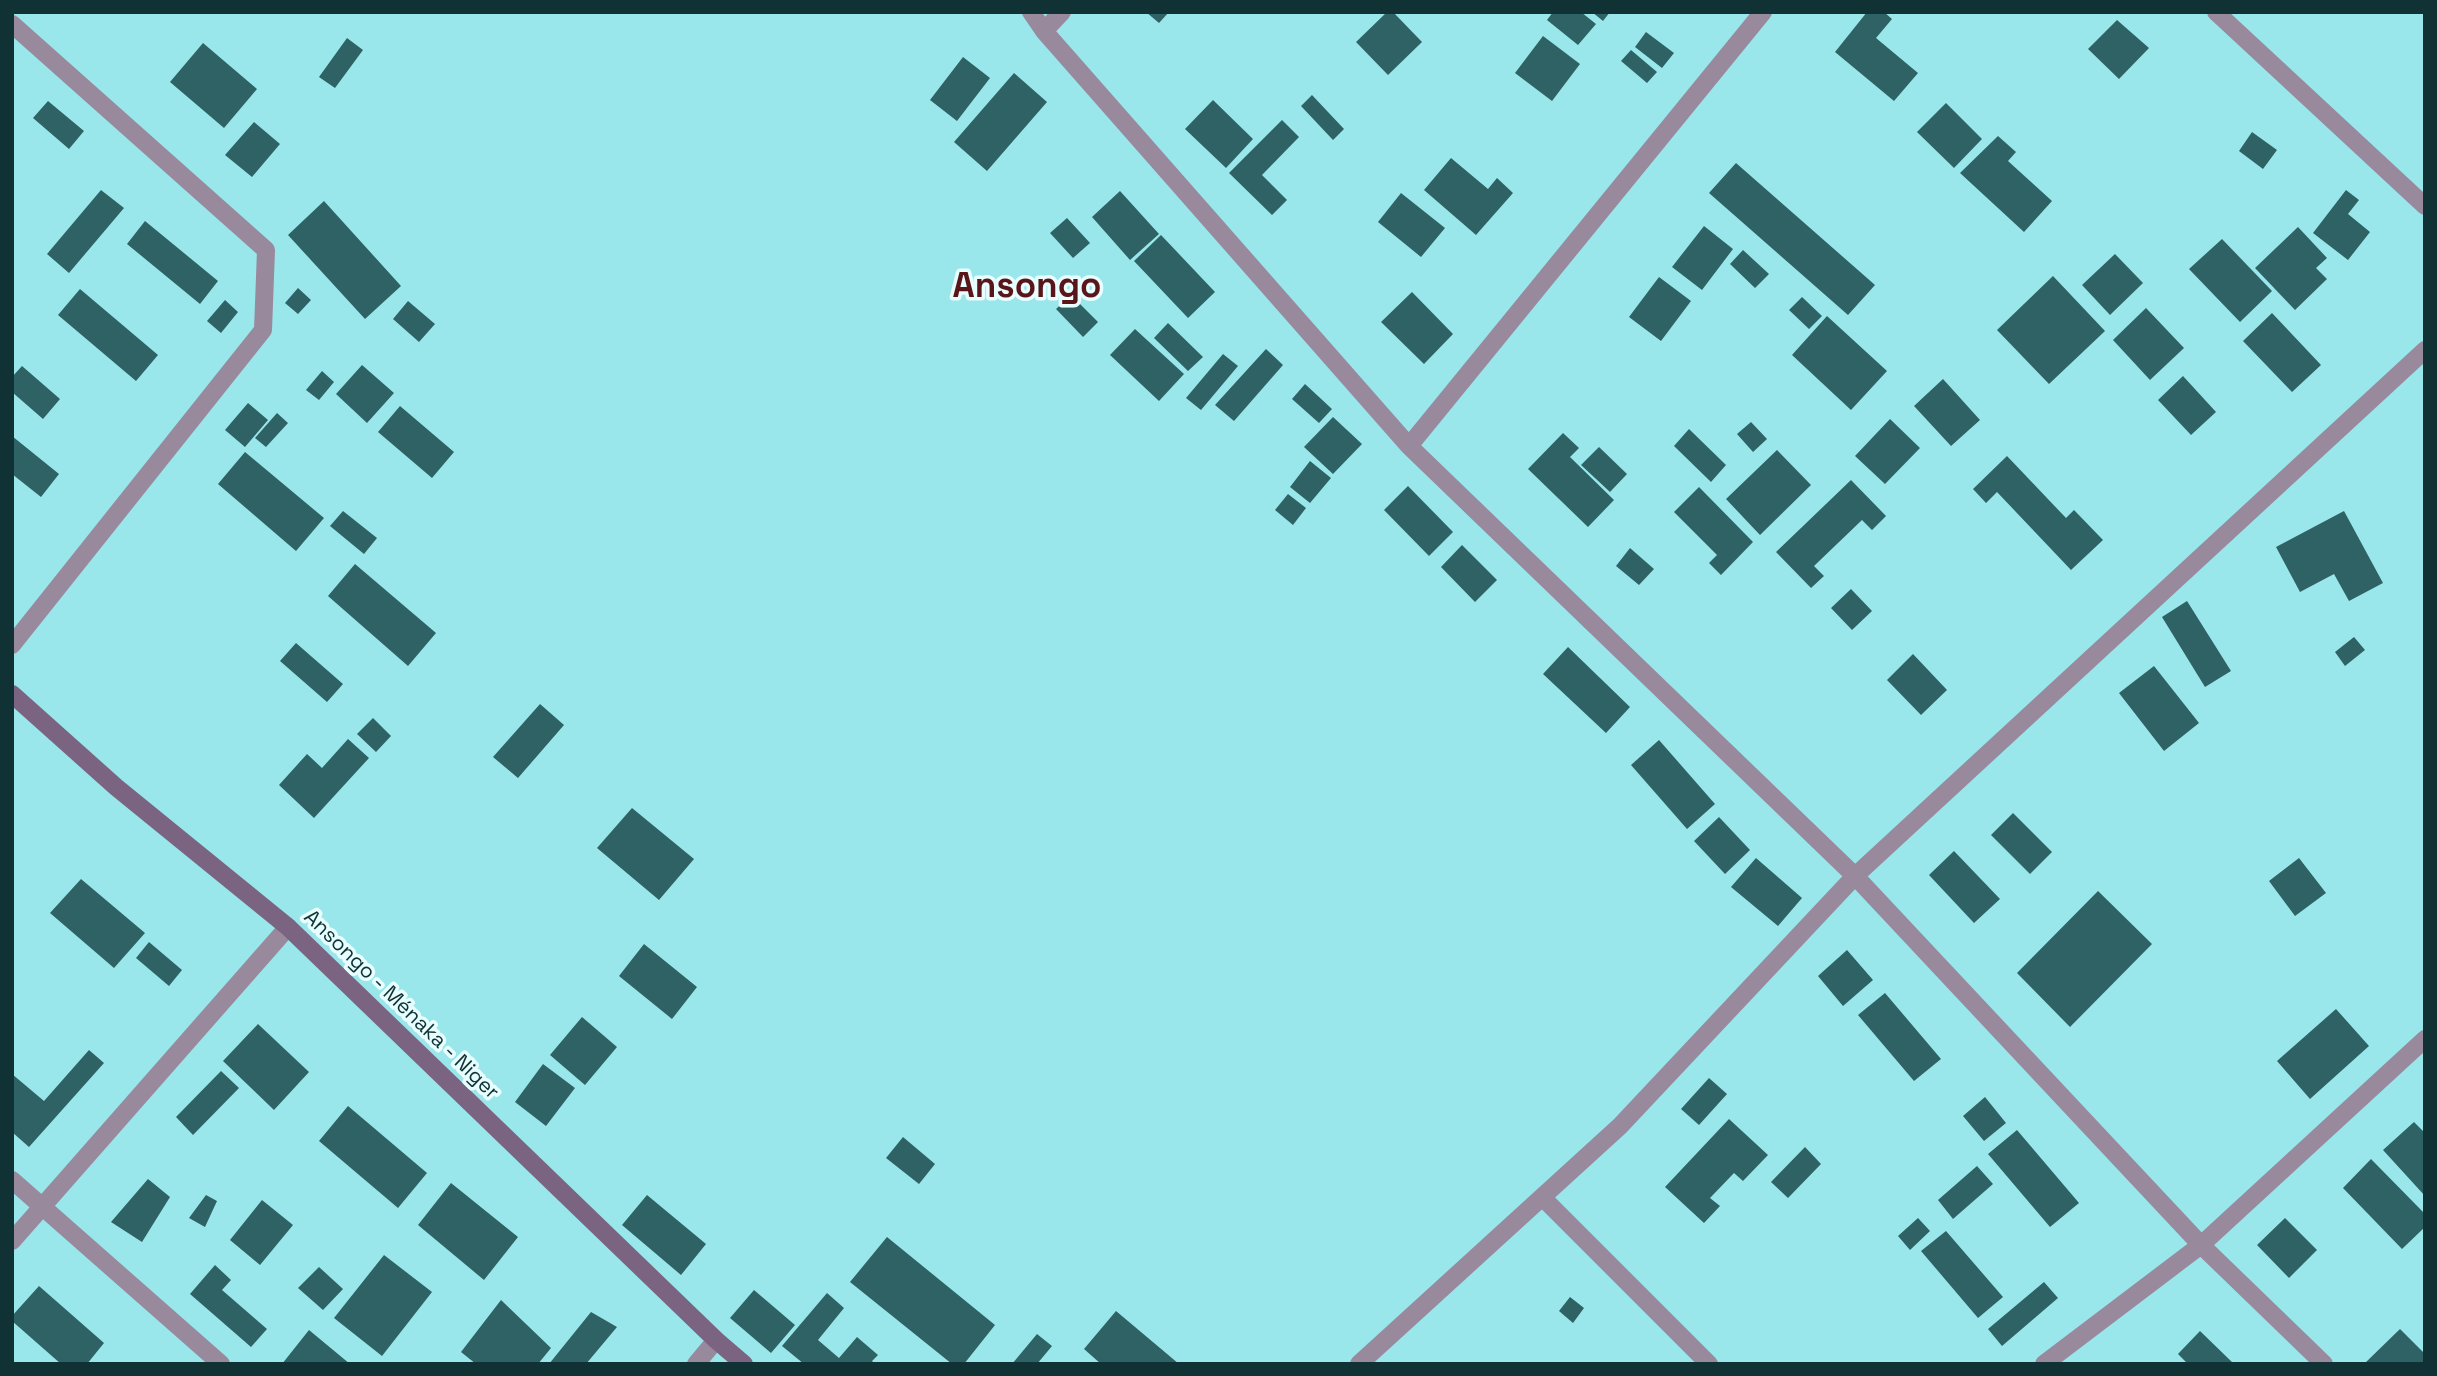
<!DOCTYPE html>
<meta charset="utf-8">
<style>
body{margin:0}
#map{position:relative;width:2437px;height:1376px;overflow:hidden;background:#99e6eb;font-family:"Space Grotesk",sans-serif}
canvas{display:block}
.frame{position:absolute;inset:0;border:14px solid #113234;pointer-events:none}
</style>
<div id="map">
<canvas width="2437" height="1376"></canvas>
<div class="frame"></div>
</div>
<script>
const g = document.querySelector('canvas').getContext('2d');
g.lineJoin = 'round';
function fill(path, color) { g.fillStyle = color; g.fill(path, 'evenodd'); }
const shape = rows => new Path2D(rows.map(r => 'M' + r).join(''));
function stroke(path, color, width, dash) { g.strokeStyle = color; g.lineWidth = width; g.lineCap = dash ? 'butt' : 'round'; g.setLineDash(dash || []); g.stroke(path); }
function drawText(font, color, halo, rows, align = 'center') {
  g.font = font + ' "Space Grotesk",sans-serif'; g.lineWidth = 7; g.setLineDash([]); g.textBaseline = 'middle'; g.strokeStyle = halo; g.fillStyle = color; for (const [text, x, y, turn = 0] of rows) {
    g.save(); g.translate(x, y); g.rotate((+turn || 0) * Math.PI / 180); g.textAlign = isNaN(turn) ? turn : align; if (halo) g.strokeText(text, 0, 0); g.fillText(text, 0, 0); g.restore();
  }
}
const building = shape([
 [1146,12,1169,12,1159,23],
 [1387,12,1393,12,1422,42,1388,75,1356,42],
 [1553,12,1581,12,1596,24,1578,45,1547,20],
 [1592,12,1610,12,1603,21],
 [1867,12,1884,12,1892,19,1876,38,1918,73,1894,101,1835,52],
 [2117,20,2149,48,2119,79,2088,49],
 [1646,32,1674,53,1662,68,1635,47],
 [1543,36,1580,64,1552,101,1515,73],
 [347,38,363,50,335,88,319,77],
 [203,43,257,89,224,128,170,82],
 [1631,50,1657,72,1647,83,1621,61],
 [963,57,990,78,957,121,930,100],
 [1014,73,1047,102,987,171,954,142],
 [1312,95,1344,129,1333,140,1301,106],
 [1213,100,1253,139,1226,168,1185,129],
 [48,101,84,131,69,149,33,118],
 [1946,103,1982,139,1954,168,1917,132],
 [1282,120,1299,137,1262,175,1287,200,1272,215,1229,173],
 [254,122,280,144,252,177,225,155],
 [2252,132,2277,150,2263,169,2239,151],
 [1998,136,2016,152,2008,161,2052,201,2024,232,1960,173],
 [1451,158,1488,189,1497,178,1513,193,1476,235,1424,190],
 [1736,163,1875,285,1848,315,1709,193],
 [101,190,124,208,69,273,47,254],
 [2346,190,2359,200,2348,214,2370,232,2348,260,2313,233],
 [1120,191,1159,234,1130,260,1092,217],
 [1401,193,1445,228,1421,257,1378,222],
 [324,201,401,286,365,319,288,235],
 [1067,218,1090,243,1073,258,1050,233],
 [145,221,218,281,200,304,127,244],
 [1704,226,1733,249,1702,290,1672,267],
 [2298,227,2327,258,2316,268,2327,279,2295,310,2255,268],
 [1161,235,1215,292,1188,318,1134,261],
 [2222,239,2272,291,2240,322,2189,269],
 [1743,250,1769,274,1755,288,1730,264],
 [2115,254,2143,283,2110,315,2082,285],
 [2053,276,2105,331,2049,384,1997,330],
 [1659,277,1691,301,1661,341,1629,317],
 [298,288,311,300,298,314,285,303],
 [80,289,158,355,136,381,58,315],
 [1412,292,1453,334,1424,364,1381,322],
 [1071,295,1098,322,1083,337,1056,309],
 [1802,297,1822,316,1809,329,1789,310],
 [225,300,238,312,221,333,207,321],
 [408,301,435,324,419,342,393,319],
 [2146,308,2184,348,2150,380,2113,340],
 [2272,313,2321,365,2292,392,2243,341],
 [1827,316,1887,371,1851,410,1792,355],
 [1168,323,1203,357,1188,371,1154,338],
 [1135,329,1184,374,1159,401,1110,355],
 [1266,349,1283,365,1234,421,1215,405],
 [1223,354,1238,366,1201,410,1186,398],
 [362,365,394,393,367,423,336,394],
 [22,366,60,399,43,419,12,392,12,377],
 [322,371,334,382,319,400,306,390],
 [2183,376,2216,412,2191,435,2158,400],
 [1943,379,1980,420,1951,446,1914,406],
 [1305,384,1332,409,1319,423,1292,399],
 [248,403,268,420,245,447,225,430],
 [400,406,454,452,432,478,378,432],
 [277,413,288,423,266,447,255,438],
 [1333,417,1362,444,1333,474,1304,447],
 [1890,419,1920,448,1885,484,1855,456],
 [1751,422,1767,439,1753,452,1737,434],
 [1689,429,1726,465,1711,482,1674,446],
 [1563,433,1579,448,1570,457,1614,500,1588,527,1528,469],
 [12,436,59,474,41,497,12,474],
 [1599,447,1627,474,1610,492,1581,465],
 [1777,450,1811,485,1760,535,1726,499],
 [245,452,324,518,296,551,218,484],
 [2007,456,2066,518,2074,510,2103,540,2071,570,1997,492,1986,503,1973,489],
 [1310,461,1331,478,1310,503,1290,487],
 [1851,480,1886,516,1872,530,1862,520,1814,566,1824,576,1811,588,1776,552],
 [1408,486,1453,532,1429,556,1384,510],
 [1699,487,1753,542,1721,575,1709,563,1717,555,1674,512],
 [1288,494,1306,508,1293,525,1275,510],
 [343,511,377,538,364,554,330,526],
 [2344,511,2383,583,2349,601,2334,574,2300,592,2276,547],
 [1462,545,1497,580,1475,602,1441,567],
 [1630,548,1654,569,1639,585,1616,566],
 [355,564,436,633,408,666,328,596],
 [1851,589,1872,611,1852,630,1831,608],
 [2187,601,2231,671,2205,687,2162,617],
 [2354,637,2365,650,2345,666,2335,652],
 [296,643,343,684,327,702,280,661],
 [1568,647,1630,707,1606,733,1543,674],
 [1913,654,1947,690,1921,715,1887,680],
 [2154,666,2199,723,2164,751,2119,693],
 [540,704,564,725,518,778,493,757],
 [373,718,391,736,376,752,357,734],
 [348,739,369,758,314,818,279,785,307,754,322,768],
 [1659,740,1715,804,1687,829,1631,765],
 [632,808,694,859,659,900,597,848],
 [2013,813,2052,852,2030,874,1991,835],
 [1719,817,1750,850,1725,874,1694,841],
 [1954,851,2000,899,1974,923,1929,875],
 [1756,858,1802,898,1778,926,1731,887],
 [2299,858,2326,893,2295,916,2269,881],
 [81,879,145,933,114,968,50,913],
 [2098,891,2152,944,2070,1027,2017,973],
 [149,942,182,970,169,986,136,958],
 [644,944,697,987,672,1019,619,976],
 [1847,950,1873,980,1843,1006,1818,976],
 [1885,993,1941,1059,1914,1081,1858,1015],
 [2336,1009,2369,1046,2310,1099,2277,1061],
 [582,1017,617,1047,585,1085,550,1055],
 [258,1024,309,1072,274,1110,223,1061],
 [89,1050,104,1063,29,1147,12,1132,12,1074,44,1101],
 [543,1064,575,1088,546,1126,515,1102],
 [221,1071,239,1088,193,1135,176,1117],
 [1709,1078,1727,1094,1699,1125,1681,1109],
 [1985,1097,2006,1123,1984,1141,1963,1116],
 [348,1106,427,1173,398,1208,319,1141],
 [1729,1119,1768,1155,1743,1181,1734,1173,1710,1198,1720,1206,1704,1223,1665,1187],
 [2414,1122,2425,1133,2425,1196,2383,1150],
 [2017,1130,2079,1203,2050,1227,1988,1154],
 [903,1137,935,1164,919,1184,886,1158],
 [1805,1147,1821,1164,1788,1198,1771,1182],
 [2371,1159,2425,1214,2425,1227,2402,1249,2343,1188],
 [1977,1166,1993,1184,1953,1219,1938,1200],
 [148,1179,170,1197,142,1242,111,1222],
 [451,1183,518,1237,484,1280,418,1225],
 [206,1195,217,1201,205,1227,189,1218],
 [647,1195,706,1244,681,1275,622,1225],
 [262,1200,293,1225,260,1265,230,1240],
 [1918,1218,1930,1231,1910,1250,1898,1236],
 [2285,1218,2317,1250,2289,1278,2257,1245],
 [1946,1231,2003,1297,1978,1318,1921,1251],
 [887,1237,995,1325,964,1364,952,1364,850,1282],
 [384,1255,432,1292,382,1356,334,1318],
 [215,1265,231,1280,222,1290,267,1329,251,1347,190,1294],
 [319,1267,343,1289,323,1310,298,1288],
 [2044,1282,2058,1298,2002,1346,1988,1329],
 [39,1286,104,1343,87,1364,61,1364,12,1321,12,1316],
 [754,1290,795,1325,771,1353,730,1318],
 [827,1293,844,1308,818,1340,839,1358,857,1337,878,1355,872,1361,875,1364,804,1364,782,1346],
 [1570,1297,1584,1308,1573,1323,1559,1311],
 [501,1300,551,1348,538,1364,476,1364,461,1352],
 [1116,1311,1179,1364,1101,1364,1084,1349],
 [591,1312,617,1327,586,1364,549,1364],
 [2400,1329,2425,1354,2425,1364,2364,1364],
 [309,1330,350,1364,282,1364],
 [2200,1331,2234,1364,2188,1364,2178,1354],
 [1037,1334,1052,1346,1037,1364,1012,1364]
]);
const street = shape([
 [1031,12,1044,31,1409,446,1855,876,2201,1245,2324,1364],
 [2216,12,2425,206],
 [12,24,266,250,263,330,12,645],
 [1044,31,1062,12],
 [1409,446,1763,12],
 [12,1180,221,1364],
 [1542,1197,1709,1364],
 [12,1241,288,927],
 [696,1364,716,1340],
 [1359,1364,1620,1126,1855,876,2425,350],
 [2044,1364,2201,1245,2425,1039]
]);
const secondary = shape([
 [12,694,116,787,288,927,716,1340,744,1364]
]);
const streetNames = [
 ["Ansongo - Ménaka - Niger",401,1005,44]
];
const townNames = [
 ["Ansongo",1027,288]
];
fill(building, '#2f6264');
stroke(street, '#99899d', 18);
stroke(secondary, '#7b6481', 18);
drawText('21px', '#113234', '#e7fdfe', streetNames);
drawText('bold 35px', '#5a151b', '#e7fdfe', townNames);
</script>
